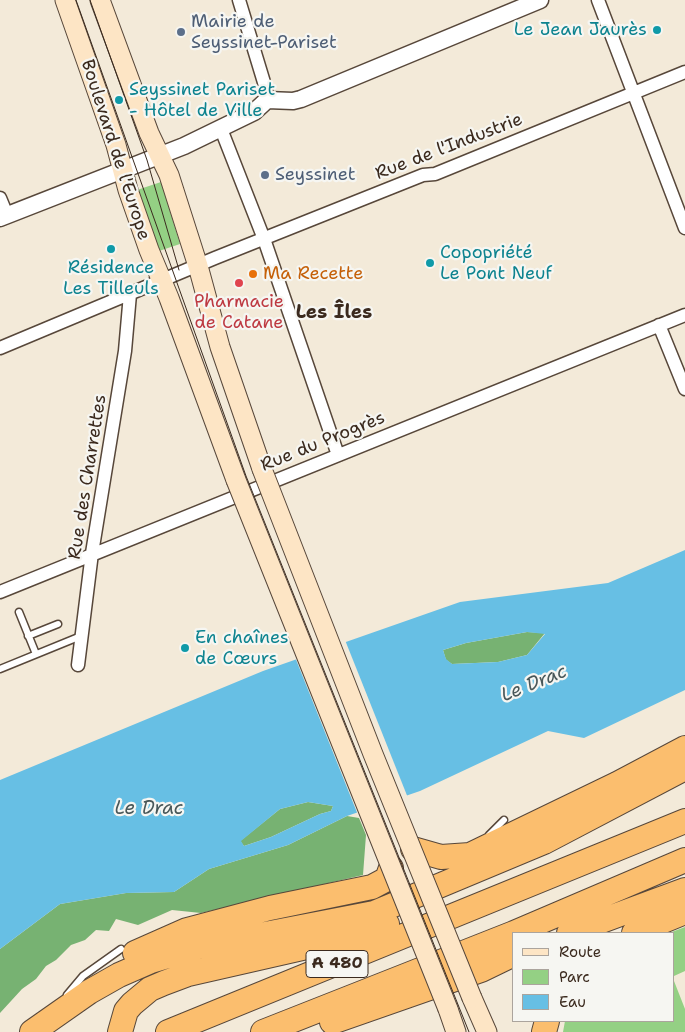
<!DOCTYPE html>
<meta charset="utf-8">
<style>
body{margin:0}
#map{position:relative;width:685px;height:1032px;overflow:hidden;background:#f3ead9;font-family:"Shantell Sans",sans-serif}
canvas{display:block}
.legend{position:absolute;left:512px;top:932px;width:162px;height:90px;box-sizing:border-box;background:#f6f6f2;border:1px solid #aba49d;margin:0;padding:6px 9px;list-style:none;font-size:15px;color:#3b2a1e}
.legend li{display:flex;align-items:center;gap:10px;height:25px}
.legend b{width:25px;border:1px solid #aba49d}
</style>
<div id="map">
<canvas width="685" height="1032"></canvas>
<ul class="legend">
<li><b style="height:6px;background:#fde5c5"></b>Route</li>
<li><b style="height:14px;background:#94d084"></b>Parc</li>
<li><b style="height:14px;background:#67bfe4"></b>Eau</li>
</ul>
</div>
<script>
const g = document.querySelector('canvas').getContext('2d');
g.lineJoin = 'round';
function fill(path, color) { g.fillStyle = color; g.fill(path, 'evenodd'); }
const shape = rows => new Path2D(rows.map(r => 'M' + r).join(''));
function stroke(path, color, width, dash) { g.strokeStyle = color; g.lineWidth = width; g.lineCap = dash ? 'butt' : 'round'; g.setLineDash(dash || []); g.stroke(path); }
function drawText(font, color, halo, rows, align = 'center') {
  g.font = font + ' "Shantell Sans",sans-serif'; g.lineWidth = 4.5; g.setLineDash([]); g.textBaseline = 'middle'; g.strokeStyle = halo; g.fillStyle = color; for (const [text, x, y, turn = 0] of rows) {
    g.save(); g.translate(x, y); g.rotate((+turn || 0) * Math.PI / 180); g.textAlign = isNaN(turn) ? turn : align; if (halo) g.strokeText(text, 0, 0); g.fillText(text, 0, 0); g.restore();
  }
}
const green = shape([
 [161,182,180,244,159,251,137,190],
 [685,927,685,971,674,976,674,933,669,933],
 [674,981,685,1009,685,1032,563,1032,565,1021,674,1021]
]);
const forest = shape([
 [527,632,545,633,527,655,498,662,452,664,446,660,443,650,466,643],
 [308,802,333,806,331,811,320,814,271,837,244,846,240,841,280,809],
 [347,816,359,818,366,835,363,875,201,913,172,910,138,925,116,919,109,931,96,930,85,940,71,945,56,960,46,966,36,979,22,989,0,1013,0,949,60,904,126,893,174,892,209,869,288,845]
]);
const water = shape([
 [685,550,685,690,584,738,548,731,420,791,347,816,288,845,209,869,174,892,126,893,60,904,0,949,0,780,263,671,460,602,608,583],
 [527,632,545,634,527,655,498,662,452,664,446,659,443,650,466,643],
 [308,802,333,806,331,811,320,814,271,837,244,846,241,841,280,809]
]);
const pier = shape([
 [345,640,408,798,358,815,295,657]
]);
const service = shape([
 [19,612,36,654],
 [28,636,58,624],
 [0,669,81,636],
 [489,835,504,820],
 [67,995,83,976,121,949]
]);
const minor = shape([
 [239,0,266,89,267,100],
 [598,0,685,228],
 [221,129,264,239,338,455],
 [0,198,7,215],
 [659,325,685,389],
 [0,348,215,258,423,175,435,174,685,72],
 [0,592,685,315],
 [78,665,92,553,125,351,130,294]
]);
const tertiary = shape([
 [0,218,184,146,254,112,267,100,293,101,301,99,540,0]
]);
const secondary = shape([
 [65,0,116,145,128,190,149,250,169,298,236,480],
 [100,0,149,133,169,175,198,266,220,347,262,469],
 [472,998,487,1032],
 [448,1009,456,1032]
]);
const motorway = shape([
 [413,849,441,857,470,855,617,784,685,748],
 [514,933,685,860],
 [569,933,685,890],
 [634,933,685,912],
 [135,953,187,930,270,908,372,887,387,879,391,868],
 [332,1022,481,970,514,954],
 [32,1032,89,992,119,975,151,961,198,947,374,913,544,842,685,768],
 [120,1032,126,1011,132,1004,150,989,164,983,188,974,346,938,387,924],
 [168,1032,685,821],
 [263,1032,514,933],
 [544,1032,547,1021]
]);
const tram = shape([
 [76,0,246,476,469,1032],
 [90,0,147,160,179,270]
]);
const secondaryBridge = shape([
 [262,469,373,754,472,998],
 [236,480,448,1009]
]);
const markers = [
 [657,30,5,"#0f9aa8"],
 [181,32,5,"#5c6f8a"],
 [119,100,5,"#0f9aa8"],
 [265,175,5,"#5c6f8a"],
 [111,249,5,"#0f9aa8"],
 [430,263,5,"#0f9aa8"],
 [253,274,5,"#e8710a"],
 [239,283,5,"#e0444e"],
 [185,648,5,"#0f9aa8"]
];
const shields = [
 [337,964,62]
];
const shieldNames = [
 ["A 480",337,964]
];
const serviceNames = [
 ["Mairie de",191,22],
 ["Seyssinet-Pariset",191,43],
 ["Seyssinet",275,175]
];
const cultureNames = [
 ["Le Jean Jaurès",647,30,"right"],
 ["Seyssinet Pariset",129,90],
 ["- Hôtel de Ville",129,111],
 ["Copopriété",440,253],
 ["Le Pont Neuf",440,274],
 ["Résidence",111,268,"center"],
 ["Les Tilleuls",111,289,"center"],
 ["En chaînes",195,638],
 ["de Cœurs",195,659]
];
const streetNames = [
 ["Rue de l'Industrie",449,147,-21],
 ["Boulevard de l'Europe",115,150,72],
 ["Rue du Progrès",323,442,-22],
 ["Rue des Charrettes",88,477,-81]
];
const foodNames = [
 ["Ma Recette",263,274]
];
const healthNames = [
 ["Pharmacie",239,302],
 ["de Catane",239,323]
];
const neighbourhoodNames = [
 ["Les Îles",334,313]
];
const waterNames = [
 ["Le Drac",534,684,-22],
 ["Le Drac",149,809]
];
fill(green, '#94d084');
fill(forest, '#77b272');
fill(water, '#67bfe4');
fill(pier, '#f3ead9');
stroke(service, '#57473a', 9);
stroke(minor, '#57473a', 15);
stroke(tertiary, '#57473a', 19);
stroke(secondary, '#57473a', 21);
stroke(motorway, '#57473a', 26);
stroke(service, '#fff', 6);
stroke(minor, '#fff', 12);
stroke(tertiary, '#fff', 16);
stroke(secondary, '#fde5c5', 19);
stroke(motorway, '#fbbe6e', 24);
stroke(tram, '#3b2a1e', 1);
stroke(secondaryBridge, '#57473a', 21, []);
stroke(secondaryBridge, '#fde5c5', 19);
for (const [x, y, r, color] of markers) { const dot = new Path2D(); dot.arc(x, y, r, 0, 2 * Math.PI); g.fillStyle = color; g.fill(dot); stroke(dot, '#f6f6f2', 2); }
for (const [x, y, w] of shields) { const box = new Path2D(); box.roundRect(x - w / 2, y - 13.5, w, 27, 4); g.fillStyle = '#f6f6f2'; g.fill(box); stroke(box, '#3b2a1e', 1); }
drawText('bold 16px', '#3b2a1e', null, shieldNames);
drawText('18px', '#4e5e75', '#f6f6f2', serviceNames, 'left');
drawText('18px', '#0d838f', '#f6f6f2', cultureNames, 'left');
drawText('18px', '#3b2a1e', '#f6f6f2', streetNames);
drawText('18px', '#c56008', '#f6f6f2', foodNames, 'left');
drawText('18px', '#be3a42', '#f6f6f2', healthNames);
drawText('bold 19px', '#3b2a1e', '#f6f6f2', neighbourhoodNames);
drawText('italic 19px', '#485759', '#f6f6f2', waterNames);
</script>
